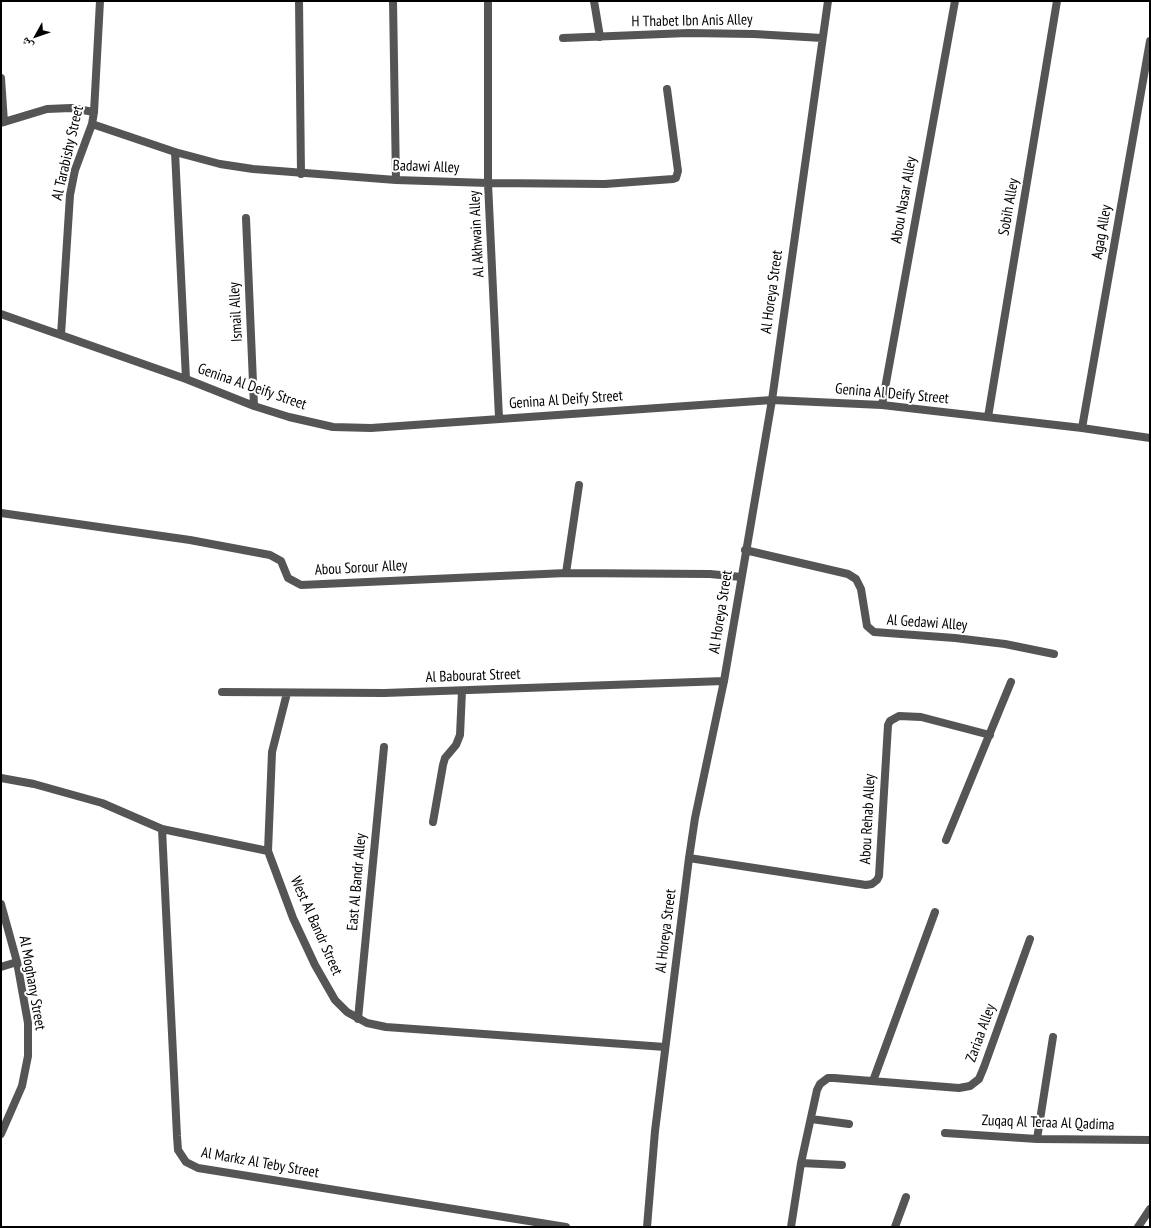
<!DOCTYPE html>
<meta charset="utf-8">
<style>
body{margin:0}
#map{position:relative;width:1151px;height:1228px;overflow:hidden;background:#fff;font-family:"PT Sans Narrow","Noto Naskh Arabic",sans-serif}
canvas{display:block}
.frame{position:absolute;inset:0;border:2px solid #000;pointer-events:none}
.north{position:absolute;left:16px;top:16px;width:40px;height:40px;-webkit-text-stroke:3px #fff;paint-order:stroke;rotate:230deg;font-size:11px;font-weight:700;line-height:16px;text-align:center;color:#000}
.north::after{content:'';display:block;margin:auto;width:14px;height:18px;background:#000;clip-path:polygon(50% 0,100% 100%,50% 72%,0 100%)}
</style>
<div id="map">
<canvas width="1151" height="1228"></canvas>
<div class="frame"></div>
<div class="north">ش</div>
</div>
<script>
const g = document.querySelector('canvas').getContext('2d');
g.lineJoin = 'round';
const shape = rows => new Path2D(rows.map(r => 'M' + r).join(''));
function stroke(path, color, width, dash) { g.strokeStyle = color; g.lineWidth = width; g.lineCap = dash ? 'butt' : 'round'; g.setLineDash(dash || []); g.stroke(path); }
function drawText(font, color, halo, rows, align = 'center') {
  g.font = font + ' "PT Sans Narrow",sans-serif'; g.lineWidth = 4; g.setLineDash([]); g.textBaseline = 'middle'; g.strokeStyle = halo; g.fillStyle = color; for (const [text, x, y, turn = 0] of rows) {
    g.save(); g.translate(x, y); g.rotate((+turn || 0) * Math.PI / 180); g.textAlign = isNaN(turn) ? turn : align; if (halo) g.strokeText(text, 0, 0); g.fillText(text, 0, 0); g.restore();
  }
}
const street = shape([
 [299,1,301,174],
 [393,1,396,180],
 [488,1,488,183,499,418],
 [594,1,600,37],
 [563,38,688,33,754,34,822,38],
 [1,78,4,122],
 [1,123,47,109,71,108,94,112],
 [92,124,175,152,220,164,253,169,396,180,488,183,605,184,673,179,676,178,678,171,667,89],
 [175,152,186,379],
 [246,218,254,406],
 [1,314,186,379,254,406,289,417,333,427,371,428,772,400,882,405,1082,428,1150,438],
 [61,335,70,195,75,170,92,124,94,112,100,1],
 [882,405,955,1],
 [988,417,1057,1],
 [1082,428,1150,41],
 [1,513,190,540,270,555,281,561,288,578,301,585,566,573,710,574,741,577],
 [745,550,848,574,856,579,861,589,867,626,874,632,955,638,1005,644,1054,654],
 [566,573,579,485],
 [222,692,384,693,724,681],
 [1,778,34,784,102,803,162,829,268,851,293,918,315,965,335,1000,347,1012,367,1023,386,1027,665,1047],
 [433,822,443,765,445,758,456,745,460,735,462,691],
 [162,829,177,1136,178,1150,186,1162,198,1168,566,1227],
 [946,840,1011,682],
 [268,851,272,752,287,693],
 [689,858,866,885,872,884,877,880,879,876,888,725,890,721,899,716,921,717,990,735],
 [1,904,17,962,28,1023,28,1056,22,1086,1,1134],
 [1,967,17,962],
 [358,1019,384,747],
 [873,1081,935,912],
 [811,1119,849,1124],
 [945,1133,1037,1139,1150,1140],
 [1037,1139,1053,1037],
 [801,1163,842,1165],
 [647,1227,655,1131,689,858,695,818,724,681,772,400,828,1],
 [791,1227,801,1163,817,1090,820,1084,828,1078,834,1078,959,1088,970,1086,979,1079,984,1067,1030,939],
 [895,1227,906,1197],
 [1138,1227,1150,1209]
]);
const streetNames = [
 ["H Thabet Ibn Anis Alley",692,21,-1],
 ["Al Tarabishy Street",68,153,-77],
 ["Badawi Alley",426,167,2],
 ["Abou Nasar Alley",904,200,-80],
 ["Sobih Alley",1009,207,-80],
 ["Agag Alley",1102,232,-80],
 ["Al Akhwain Alley",477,234,-93],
 ["Al Horeya Street",772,292,-82],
 ["Ismail Alley",236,312,-93],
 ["Genina Al Deify Street",252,387,19],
 ["Genina Al Deify Street",892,394,5],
 ["Genina Al Deify Street",566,400,-4],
 ["Abou Sorour Alley",361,568,-3],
 ["Al Horeya Street",721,612,-81],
 ["Al Gedawi Alley",927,623,4],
 ["Al Babourat Street",473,676,-2],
 ["Abou Rehab Alley",868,819,-87],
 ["East Al Bandr Alley",357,882,-85],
 ["West Al Bandr Street",316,926,66],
 ["Al Horeya Street",666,931,-83],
 ["Al Moghany Street",32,983,80],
 ["Zariaa Alley",981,1033,-70],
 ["Zuqaq Al Teraa Al Qadima",1048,1123,2],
 ["Al Markz Al Teby Street",260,1163,10]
];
stroke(street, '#555', 8);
drawText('15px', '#000', '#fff', streetNames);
</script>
